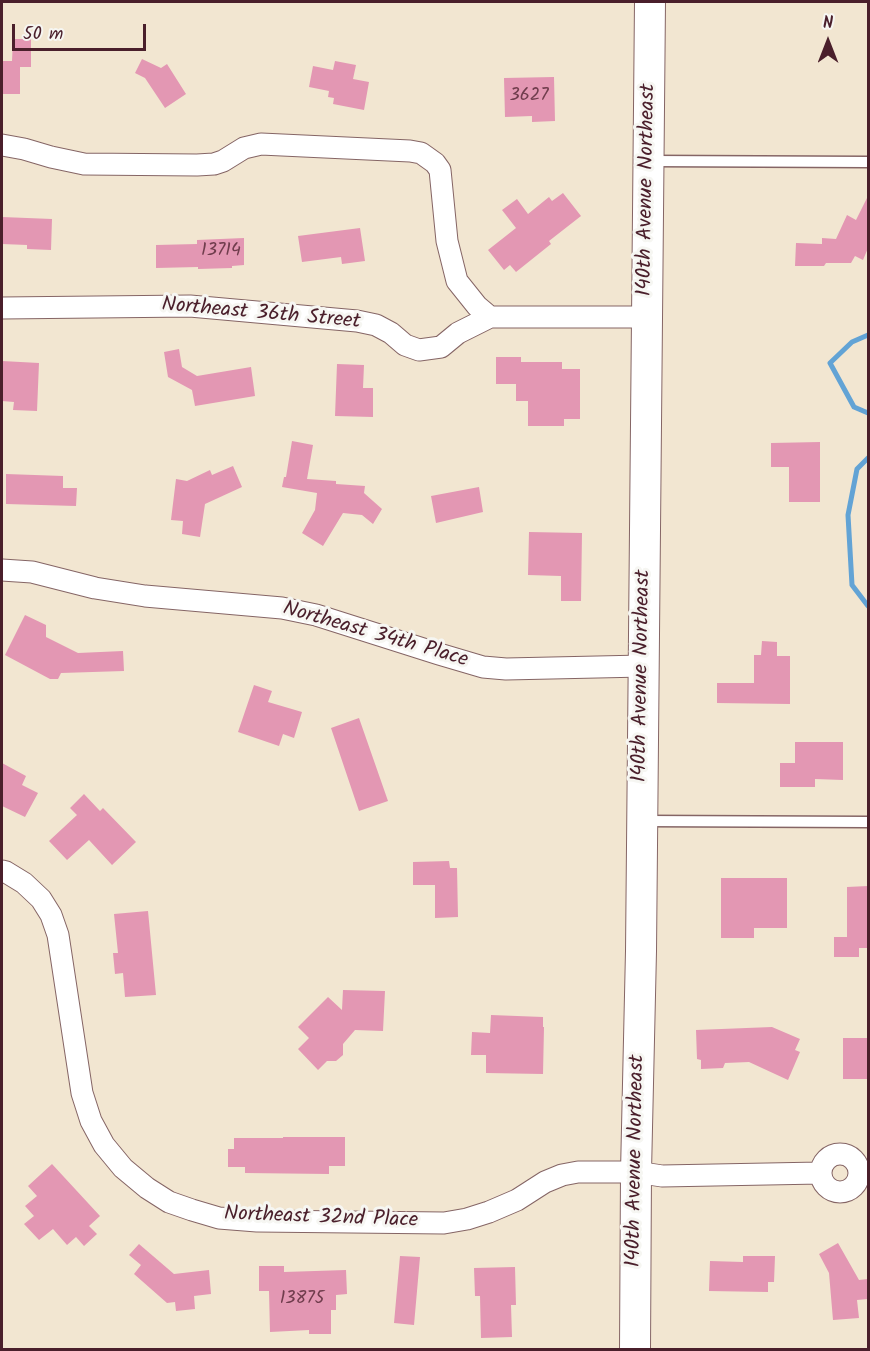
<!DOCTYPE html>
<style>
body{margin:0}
#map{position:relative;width:870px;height:1351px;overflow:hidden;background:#f2e6d1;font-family:Kalam,sans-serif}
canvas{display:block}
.frame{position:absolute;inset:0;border:3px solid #4a1f2b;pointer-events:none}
.north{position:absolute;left:798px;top:12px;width:60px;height:60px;-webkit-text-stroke:4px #f6f6f2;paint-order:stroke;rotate:0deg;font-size:16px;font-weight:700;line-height:24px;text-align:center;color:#4a1f2b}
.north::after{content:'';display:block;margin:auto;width:21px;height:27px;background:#4a1f2b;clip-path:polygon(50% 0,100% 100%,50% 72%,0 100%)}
.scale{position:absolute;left:12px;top:24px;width:134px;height:27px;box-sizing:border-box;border:3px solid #4a1f2b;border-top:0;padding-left:8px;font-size:18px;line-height:21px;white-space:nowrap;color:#4a1f2b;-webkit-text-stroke:4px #f6f6f2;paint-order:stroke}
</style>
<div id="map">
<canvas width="870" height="1351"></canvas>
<div class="frame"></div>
<div class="north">N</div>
<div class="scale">50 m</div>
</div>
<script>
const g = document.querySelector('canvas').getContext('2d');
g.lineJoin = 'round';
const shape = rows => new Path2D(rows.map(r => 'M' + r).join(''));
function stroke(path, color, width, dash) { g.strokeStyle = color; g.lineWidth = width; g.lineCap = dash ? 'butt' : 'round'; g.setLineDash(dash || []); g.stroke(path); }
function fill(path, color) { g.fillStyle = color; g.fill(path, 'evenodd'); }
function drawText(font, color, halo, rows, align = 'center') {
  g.font = font + ' Kalam,sans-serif'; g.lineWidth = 6; g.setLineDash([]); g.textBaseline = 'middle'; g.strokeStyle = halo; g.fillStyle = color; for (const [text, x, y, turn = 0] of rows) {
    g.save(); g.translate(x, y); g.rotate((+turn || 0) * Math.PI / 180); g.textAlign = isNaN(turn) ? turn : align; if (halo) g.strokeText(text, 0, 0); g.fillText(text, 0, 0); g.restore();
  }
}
const stream = shape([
 [868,335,852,342,830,363,854,407,868,413],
 [868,458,857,469,848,515,852,585,868,606]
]);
const building = shape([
 [13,39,31,39,31,67,20,67,20,94,2,94,2,61,12,61],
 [142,59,161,68,167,64,186,94,165,108,145,78,135,73],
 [335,61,356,65,353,79,369,82,364,110,333,104,334,98,328,97,329,91,309,87,313,66,333,70],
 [554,77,555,121,532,122,532,116,505,117,504,78],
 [563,193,581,216,549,241,551,244,516,272,510,265,504,270,488,250,516,228,502,210,517,199,528,214,549,197,552,201],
 [868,196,868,248,863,260,855,256,851,263,826,263,824,266,795,266,796,243,822,244,822,238,836,239,847,215,856,220],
 [2,217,52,219,51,250,27,249,27,245,2,244],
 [360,228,365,261,342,264,341,257,302,262,298,236],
 [244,238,244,265,232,266,232,268,198,269,198,267,156,268,156,245,197,244,197,240],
 [179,349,182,367,197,376,251,367,255,396,195,406,192,390,168,377,164,352],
 [496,357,521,357,521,362,562,362,562,369,580,369,580,419,564,419,564,426,528,426,528,401,516,401,516,384,496,384],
 [2,361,39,363,37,411,13,410,14,402,2,401],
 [337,364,364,365,363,388,373,388,373,417,335,416],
 [292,441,313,445,307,479,336,481,336,484,365,486,364,493,382,509,373,524,362,515,343,513,323,546,302,533,315,510,317,493,282,487,284,477,286,477],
 [820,442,820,502,789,502,789,467,771,467,771,443],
 [233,466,242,487,205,504,200,537,182,534,183,521,171,520,176,479,187,481,210,470,212,475],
 [6,474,63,476,63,488,77,488,76,506,6,504],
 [479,487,483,512,436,523,431,496],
 [529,532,582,533,581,601,561,601,561,576,528,575],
 [25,615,46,625,46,637,78,653,123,651,124,671,61,673,58,679,50,679,5,655],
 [762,641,777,642,777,656,790,656,790,704,717,703,717,683,754,683,754,655,761,655],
 [254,685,272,691,268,702,302,712,294,738,283,734,279,746,238,732],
 [359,718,388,801,359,811,331,728],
 [795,742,843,742,843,780,815,779,815,787,780,787,780,763,795,763],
 [2,763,26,776,22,785,38,793,25,817,2,806],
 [84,794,100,811,103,808,136,842,112,865,89,840,67,860,49,841,77,815,70,808],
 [449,861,450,868,457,868,458,917,435,918,435,885,413,885,413,862],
 [721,878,787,878,787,928,754,928,754,938,721,938],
 [868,886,868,948,859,948,859,957,834,957,834,937,847,937,847,887],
 [148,911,156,995,125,997,123,973,115,974,113,953,118,953,114,914],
 [343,990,385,991,383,1031,355,1030,343,1044,343,1055,336,1061,327,1061,318,1070,298,1049,309,1038,298,1027,328,997,342,1010],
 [491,1015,543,1017,543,1027,544,1027,543,1074,486,1073,486,1055,471,1055,472,1032,490,1033],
 [772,1027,800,1039,795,1050,800,1052,788,1080,749,1062,725,1063,723,1068,701,1069,701,1060,697,1059,696,1030],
 [843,1038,868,1038,868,1079,843,1079],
 [283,1137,345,1137,345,1166,329,1166,329,1174,245,1173,245,1167,228,1167,228,1149,234,1149,234,1138,283,1138],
 [52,1164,100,1216,89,1226,97,1234,84,1246,76,1237,67,1245,53,1229,39,1240,24,1224,34,1216,25,1206,37,1196,28,1186],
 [838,1243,859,1280,868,1279,868,1299,857,1300,859,1318,833,1320,829,1273,819,1254],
 [139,1244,174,1274,209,1270,211,1294,194,1296,195,1309,176,1311,175,1302,167,1303,134,1274,141,1265,129,1255],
 [400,1256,420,1257,414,1325,394,1323],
 [743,1256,775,1256,774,1282,768,1282,768,1292,709,1291,710,1261,743,1262],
 [259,1266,284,1266,284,1272,346,1270,347,1294,336,1295,336,1310,331,1310,331,1334,309,1334,309,1330,270,1332,269,1291,259,1291],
 [515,1267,516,1305,511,1305,512,1337,481,1338,480,1296,475,1296,474,1268]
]);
const lane = shape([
 [650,161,868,162],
 [644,821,868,822]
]);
const street = shape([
 [2,145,24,149,51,157,84,164,197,165,214,164,223,161,244,148,261,144,410,151,421,153,435,163,440,170,447,241,457,281,477,306,490,317],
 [2,308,190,306,357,321,376,325,391,333,405,345,419,350,441,347,458,333,490,317,647,317],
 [2,570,32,572,95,588,145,596,282,608,316,615,439,654,483,667,506,669,643,666],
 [2,871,6,872,24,883,41,899,51,915,58,935,82,1093,91,1121,104,1145,123,1168,147,1188,169,1202,192,1210,219,1218,257,1221,444,1223,467,1219,489,1212,517,1200,545,1182,562,1175,578,1172,636,1172,662,1176,820,1173],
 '821 1173a19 19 0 1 1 38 0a19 19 0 1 1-38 0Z'
]);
const secondary = shape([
 [635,1350,636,1172,641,951,650,2]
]);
const numberNames = [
 ["3627",529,97],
 ["13714",221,252],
 ["13875",302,1300]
];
const streetNames = [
 ["140th Avenue Northeast",648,190,-89],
 ["Northeast 36th Street",261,315,5],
 ["Northeast 34th Place",375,636,16],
 ["140th Avenue Northeast",643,676,-89],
 ["140th Avenue Northeast",637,1161,-89],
 ["Northeast 32nd Place",321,1219,2]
];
stroke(stream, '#62a3d5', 5);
fill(building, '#e397b3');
stroke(lane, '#856565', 13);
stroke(street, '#856565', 23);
stroke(secondary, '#856565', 32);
stroke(lane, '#fff', 10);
stroke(street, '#fff', 21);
stroke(secondary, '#fff', 30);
drawText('18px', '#703d4d', null, numberNames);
drawText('21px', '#4a1f2b', '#f6f6f2', streetNames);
</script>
